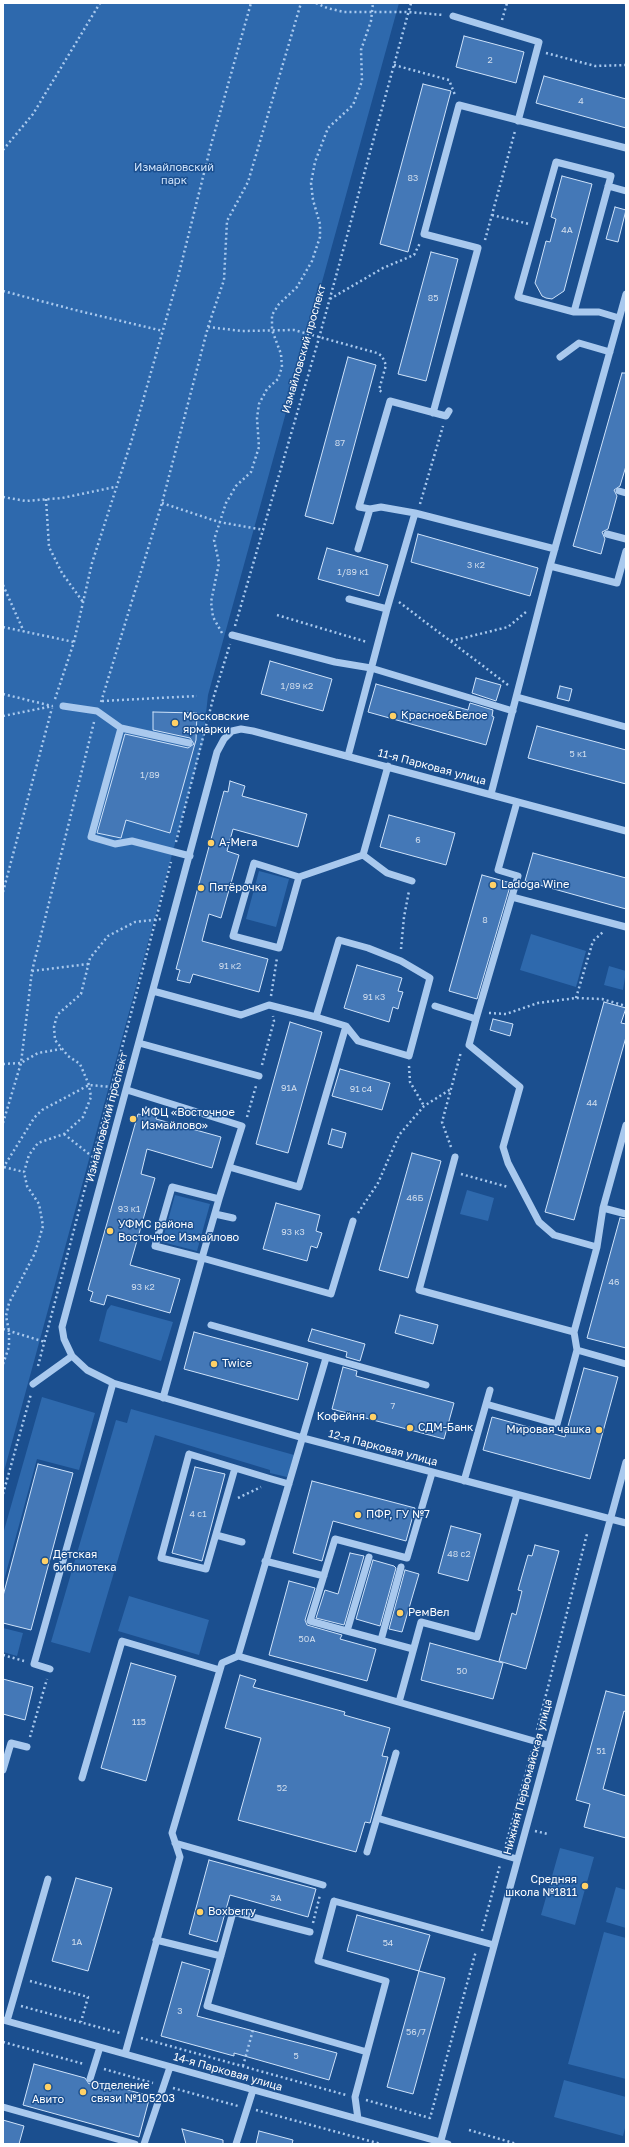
<!DOCTYPE html>
<meta charset="utf-8">
<style>
body{margin:0}
#map{position:relative;width:629px;height:2147px;overflow:hidden;background:#1b4f8f;font-family:"Golos Text",sans-serif}
canvas{display:block}
.frame{position:absolute;inset:0;border:4px solid #fff;pointer-events:none}
</style>
<div id="map">
<canvas width="629" height="2147"></canvas>
<div class="frame"></div>
</div>
<script>
const g = document.querySelector('canvas').getContext('2d');
g.lineJoin = 'round';
function fill(path, color) { g.fillStyle = color; g.fill(path, 'evenodd'); }
const shape = rows => new Path2D(rows.map(r => 'M' + r).join(''));
function stroke(path, color, width, dash) { g.strokeStyle = color; g.lineWidth = width; g.lineCap = dash ? 'butt' : 'round'; g.setLineDash(dash || []); g.stroke(path); }
function drawText(font, color, halo, rows, align = 'center') {
  g.font = font + ' "Golos Text",sans-serif'; g.lineWidth = 3; g.setLineDash([]); g.textBaseline = 'middle'; g.strokeStyle = halo; g.fillStyle = color; for (const [text, x, y, turn = 0] of rows) {
    g.save(); g.translate(x, y); g.rotate((+turn || 0) * Math.PI / 180); g.textAlign = isNaN(turn) ? turn : align; if (halo) g.strokeText(text, 0, 0); g.fillText(text, 0, 0); g.restore();
  }
}
const green = shape([
 [3,3,399,3,208,695,203,741,3,1475],
 [259,871,289,879,276,927,246,919],
 [531,934,586,951,576,987,520,970],
 [609,966,626,971,623,990,604,985],
 [467,1190,494,1198,488,1221,460,1214],
 [175,1195,210,1204,197,1251,162,1242],
 [111,1305,173,1322,161,1361,99,1341,107,1310],
 [42,1397,95,1413,79,1470,37,1459,3,1584,3,1534],
 [131,1409,294,1455,287,1477,270,1473,270,1470,155,1435,90,1653,51,1642,116,1420,127,1423],
 [129,1596,209,1620,199,1655,118,1631],
 [3,1628,23,1633,17,1656,3,1652],
 [560,1848,594,1857,575,1925,541,1915],
 [616,1887,626,1890,626,1928,606,1922],
 [604,1932,626,1938,626,2079,568,2064],
 [564,2080,626,2097,626,2124,623,2136,554,2117]
]);
const building = shape([
 [464,36,524,52,516,83,456,67,464,36],
 [544,76,626,99,626,128,536,103,544,76],
 [423,84,451,91,408,252,380,244,423,84],
 [562,176,592,184,564,291,552,299,546,298,542,296,535,283,546,241,550,242,556,219,551,217,562,176],
 [615,207,626,210,618,242,606,239,615,207],
 [431,252,458,259,426,381,398,374,431,252],
 [348,357,376,365,333,524,305,516,348,357],
 [622,373,626,373,626,466,620,486,614,490,617,496,608,529,602,532,605,539,601,554,573,546,622,373],
 [418,534,538,568,530,596,411,562,418,534],
 [327,548,388,565,379,596,318,579,327,548],
 [270,661,332,679,323,711,261,694,270,661],
 [476,678,501,685,496,701,472,693,476,678],
 [376,684,468,710,470,703,493,710,492,716,494,717,486,745,368,712,376,684],
 [560,686,572,689,569,701,557,698,560,686],
 [153,712,197,713,196,740,170,833,126,820,121,838,97,833,125,734,188,748,194,744,190,738,153,730,153,712],
 [537,726,626,750,626,784,528,758,537,726],
 [230,781,245,786,242,796,307,814,298,847,233,829,227,851,239,855,221,918,209,914,202,941,268,959,259,992,193,974,190,983,177,980,180,970,176,969,224,791,228,792,230,781],
 [389,815,455,833,446,865,380,847,389,815],
 [533,853,626,878,626,909,525,881,533,853],
 [482,875,511,883,477,999,449,991,482,875],
 [357,965,402,978,398,991,403,992,400,1001,398,1009,393,1007,389,1022,344,1008,357,965],
 [604,1002,626,1008,621,1023,626,1024,626,1037,574,1220,545,1212,604,1002],
 [493,1019,513,1024,510,1036,490,1030,493,1019],
 [290,1022,322,1032,288,1153,256,1144,290,1022],
 [340,1069,390,1083,382,1110,332,1096,340,1069],
 [146,1107,158,1111,156,1119,221,1137,212,1168,147,1149,141,1174,155,1178,130,1265,180,1279,170,1313,107,1295,104,1305,90,1301,93,1292,88,1290,138,1114,144,1115,146,1107],
 [332,1129,346,1133,342,1148,328,1144,332,1129],
 [412,1153,441,1161,408,1278,379,1270,412,1153],
 [276,1203,320,1215,316,1231,322,1233,317,1248,311,1246,307,1261,263,1249,276,1203],
 [620,1218,626,1219,626,1348,587,1338,620,1218],
 [400,1315,438,1325,433,1344,395,1333,400,1315],
 [312,1329,365,1344,360,1361,346,1357,347,1352,308,1341,312,1329],
 [194,1332,308,1363,298,1400,184,1369,194,1332],
 [343,1367,357,1371,356,1376,454,1403,444,1439,332,1409,343,1367],
 [584,1368,618,1377,590,1479,483,1450,492,1417,565,1437,584,1368],
 [38,1464,73,1473,31,1630,3,1623,3,1596,38,1464],
 [195,1467,225,1474,202,1561,172,1553,195,1467],
 [312,1481,415,1508,406,1541,333,1521,322,1561,293,1553,312,1481],
 [451,1526,481,1534,468,1581,438,1573,451,1526],
 [535,1545,559,1551,526,1669,499,1661,512,1613,516,1615,522,1591,518,1590,528,1555,532,1556,535,1545],
 [350,1553,364,1556,344,1625,316,1618,325,1590,338,1594,350,1553],
 [373,1560,394,1566,396,1568,380,1626,356,1619,373,1560],
 [405,1570,419,1574,402,1632,389,1629,405,1570],
 [289,1581,315,1588,305,1620,307,1625,342,1635,340,1639,376,1649,367,1681,269,1655,289,1581],
 [430,1643,503,1663,493,1699,421,1680,430,1643],
 [131,1663,176,1676,146,1781,101,1768,131,1663],
 [240,1675,256,1680,253,1687,345,1712,344,1715,390,1728,382,1756,388,1757,370,1823,365,1822,356,1852,238,1820,261,1738,225,1728,240,1675],
 [3,1679,33,1687,25,1720,3,1714,3,1679],
 [606,1691,626,1696,626,1712,624,1711,603,1789,626,1796,626,1838,584,1827,590,1804,576,1800,606,1691],
 [209,1860,316,1889,308,1917,230,1895,217,1942,189,1934,209,1860],
 [76,1878,112,1888,88,1971,52,1961,76,1878],
 [357,1915,430,1935,419,1971,347,1951,357,1915],
 [182,1962,210,1970,197,2016,337,2053,329,2080,234,2053,234,2056,161,2036,182,1962],
 [419,1971,445,1978,413,2094,387,2087,419,1971],
 [34,2064,85,2078,89,2084,95,2081,150,2096,139,2137,23,2105,34,2064],
 [3,2120,24,2126,19,2144,3,2144,3,2120],
 [182,2129,223,2140,223,2144,186,2144,182,2129],
 [259,2131,293,2140,292,2144,256,2144,259,2131]
]);
const path = shape([
 [316,3,327,8,344,12,409,12,443,15],
 [502,20,507,3],
 [546,53,595,66,626,65],
 [394,65,449,80,455,95],
 [3,150,33,114,100,3],
 [492,215,529,224],
 [485,240,515,131],
 [3,291,75,310,163,331],
 [330,299,383,268,414,255,420,243],
 [208,327,242,331,294,330,377,353,382,356,386,365,379,390,383,393],
 [3,497,26,501,62,498,115,487],
 [46,499,49,547,62,573,83,602],
 [162,503,219,522,264,530],
 [420,504,443,426],
 [3,585,24,632],
 [399,602,508,685],
 [277,615,367,642],
 [235,626,319,338,411,3],
 [3,627,74,642],
 [222,633,213,617,211,602,219,563,214,540,226,503,236,486,251,472,259,447,257,418,259,404,267,389,278,379,282,367,281,354,272,330,272,315,279,304,297,287,312,261,320,237,320,224,313,200,311,183,315,162,328,128,353,105,362,81,361,50,371,21,373,3],
 [451,641,508,627,526,612],
 [3,694,52,706],
 [55,699,74,642,92,563,132,439,177,281,211,145,251,3],
 [102,701,197,696],
 [101,702,162,503,208,327,224,280,227,221,248,182,301,3],
 [3,716,53,706],
 [176,842,213,699,230,644],
 [3,892,52,708],
 [401,949,404,917,409,891],
 [32,971,88,964],
 [271,996,277,958],
 [576,998,593,941,603,932],
 [489,1013,506,1014,538,1003,576,998,602,999,626,1006],
 [3,1064,21,1063,38,1053,61,1049],
 [262,1065,274,1021,273,1016],
 [409,1066,410,1082,424,1106],
 [247,1117,256,1086],
 [3,1123,21,1063,32,971,94,722],
 [64,1134,94,1158],
 [451,1147,442,1122,461,1052],
 [4,1167,24,1172],
 [3,1168,34,1118,42,1110,89,1085,113,1087],
 [461,1174,508,1187],
 [358,1213,378,1183,399,1135,424,1106,451,1089],
 [3,1329,45,1342],
 [3,1364,9,1347,9,1331,6,1316,9,1303,35,1253,43,1226,39,1204,27,1186,24,1172,29,1155,38,1143,64,1134,83,1117,91,1097,89,1085,80,1064,68,1056,55,1040,54,1027,57,1015,81,994,90,958,108,936,135,922,161,919],
 [38,1366,171,862],
 [3,1494,31,1394],
 [238,1498,261,1487],
 [3,1655,24,1661],
 [537,1730,587,1534],
 [30,1737,47,1679],
 [535,1831,548,1834],
 [506,1844,532,1751],
 [313,1923,320,1895],
 [482,1931,500,1865],
 [30,1981,88,1997,81,2022],
 [21,2006,120,2033],
 [141,2038,346,2095],
 [3,2042,84,2064],
 [243,2066,253,2030],
 [104,2069,153,2083],
 [173,2088,238,2106],
 [366,2100,430,2118,476,1951],
 [256,2110,381,2144],
 [469,2130,517,2144]
]);
const minor = shape([
 [453,16,539,42,518,121],
 [608,186,626,191],
 [574,312,611,176,556,162,518,297,574,312,599,312,619,318],
 [560,357,579,343,610,352],
 [433,413,478,248,424,234,459,105,626,148],
 [619,491,626,493],
 [415,513,555,549],
 [607,534,626,539],
 [358,549,370,509],
 [550,566,617,583,626,551],
 [349,599,387,609],
 [232,635,335,662,371,668,513,711],
 [517,697,626,727],
 [63,706,97,711,121,728,189,743],
 [121,728,91,837,115,844,132,841,190,856],
 [348,756,387,609,415,513,381,507,370,509,359,507,390,401,446,416,449,411],
 [491,794,550,566,626,294],
 [626,831,253,731,241,729,232,731,224,739,217,752,62,1327,64,1339,72,1356,87,1370,113,1383,303,1438,626,1523],
 [363,855,387,873,412,881],
 [299,877,279,948,233,936,254,863,299,877,363,855,388,766],
 [512,897,626,927],
 [153,991,241,1015,269,1005,316,1017,339,940,368,948,401,961,430,978,409,1056,358,1041,346,1026,316,1017],
 [435,1006,476,1019,518,876,498,870,517,802],
 [476,1019,469,1045,520,1087,503,1147,508,1163,539,1222,554,1235,597,1247],
 [139,1043,259,1076],
 [127,1090,242,1126,229,1167,299,1187,346,1026],
 [626,1125,603,1208,626,1214],
 [455,1157,419,1290,574,1332,577,1350],
 [219,1199,229,1167],
 [215,1214,233,1218],
 [211,1325,426,1385],
 [574,1332,597,1247,603,1208],
 [33,1384,72,1356],
 [163,1398,202,1258,155,1246,172,1187,219,1199,202,1258,331,1294,353,1221],
 [486,1404,490,1390],
 [235,1468,206,1569,161,1558,189,1454,235,1468,268,1478,289,1484],
 [464,1481,486,1404,557,1424,577,1350,626,1364],
 [216,1535,242,1542],
 [265,1561,324,1576],
 [347,1631,369,1557],
 [381,1640,401,1567],
 [413,1649,310,1621,335,1539,407,1558,432,1473],
 [238,1656,548,1745],
 [50,1669,34,1664,113,1383],
 [399,1702,421,1622,477,1637,517,1495],
 [396,1753,377,1818,517,1859],
 [3,1770,11,1743,27,1747],
 [82,1778,122,1641,220,1670],
 [175,1843,323,1885],
 [367,1852,377,1818],
 [310,1932,233,1912,207,2006,367,2052],
 [156,1940,221,1956],
 [3,2020,448,2144],
 [7,2021,48,1879],
 [125,2054,180,1857,172,1833,222,1663,238,1656,326,1358],
 [90,2079,100,2047],
 [3,2107,135,2144],
 [358,2119,355,2097,386,1981,318,1961,334,1901,494,1945],
 [144,2144,170,2067],
 [236,2144,253,2090],
 [440,2144,626,1462]
]);
const markers = [
 [393,716,4,"#ffd166"],
 [175,723,4,"#ffd166"],
 [211,843,4,"#ffd166"],
 [493,885,4,"#ffd166"],
 [201,888,4,"#ffd166"],
 [133,1119,4,"#ffd166"],
 [110,1231,4,"#ffd166"],
 [214,1364,4,"#ffd166"],
 [373,1417,4,"#ffd166"],
 [410,1428,4,"#ffd166"],
 [599,1430,4,"#ffd166"],
 [358,1515,4,"#ffd166"],
 [45,1561,4,"#ffd166"],
 [400,1613,4,"#ffd166"],
 [585,1886,4,"#ffd166"],
 [200,1912,4,"#ffd166"],
 [48,2087,4,"#ffd166"],
 [83,2092,4,"#ffd166"]
];
const numberNames = [
 ["2",490,60],
 ["4",581,101],
 ["83",413,178],
 ["4А",567,230],
 ["85",433,298],
 ["87",340,443],
 ["3 к2",476,565],
 ["1/89 к1",353,572],
 ["1/89 к2",297,686],
 ["5 к1",578,754],
 ["1/89",150,775],
 ["6",418,840],
 ["8",485,920],
 ["91 к2",230,966],
 ["91 к3",374,997],
 ["91А",289,1088],
 ["91 с4",361,1089],
 ["44",592,1103],
 ["46Б",415,1198],
 ["93 к1",129,1209],
 ["93 к3",293,1232],
 ["46",614,1282],
 ["93 к2",143,1287],
 ["7",393,1406],
 ["4 с1",198,1514],
 ["48 с2",459,1554],
 ["50А",307,1639],
 ["50",462,1671],
 ["115",139,1722],
 ["51",601,1751],
 ["52",282,1788],
 ["3А",276,1898],
 ["1А",77,1942],
 ["54",388,1943],
 ["3",180,2011],
 ["56/7",416,2032],
 ["5",296,2056]
];
const parkNames = [
 ["Измайловский",174,168],
 ["парк",174,181]
];
const streetNames = [
 ["Измайловский проспект",304,349,-74],
 ["11-я Парковая улица",432,767,15],
 ["Измайловский проспект",107,1117,-75],
 ["12-я Парковая улица",383,1448,15],
 ["Нижняя Первомайская улица",528,1777,-75],
 ["14-я Парковая улица",228,2072,16]
];
const poiNames = [
 ["Красное&Белое",401,716],
 ["Московские",183,717],
 ["ярмарки",183,730],
 ["А-Мега",219,843],
 ["Ladoga Wine",501,885],
 ["Пятёрочка",209,888],
 ["МФЦ «Восточное",141,1113],
 ["Измайлово»",141,1126],
 ["УФМС района",118,1225],
 ["Восточное Измайлово",118,1238],
 ["Twice",222,1364],
 ["Кофейня",365,1417,"right"],
 ["СДМ-Банк",418,1428],
 ["Мировая чашка",591,1430,"right"],
 ["ПФР, ГУ №7",366,1515],
 ["Детская",53,1555],
 ["библиотека",53,1568],
 ["РемВел",408,1613],
 ["Средняя",577,1880,"right"],
 ["школа №1811",577,1893,"right"],
 ["Boxberry",208,1912],
 ["Отделение",91,2086],
 ["связи №105203",91,2099],
 ["Авито",48,2100,"center"]
];
fill(green, '#2e69ad');
fill(building, '#4478b7');
stroke(building, '#cfe3fa', 1);
stroke(path, '#a9c9ee', 2.5, [2, 3]);
stroke(minor, '#a9c9ee', 7);
for (const [x, y, r, color] of markers) { const dot = new Path2D(); dot.arc(x, y, r, 0, 2 * Math.PI); g.fillStyle = color; g.fill(dot); stroke(dot, '#1b4f8f', 1.5); }
drawText('9px', '#d0dded', null, numberNames);
drawText('11px', '#cfe3fa', '#1b4f8f', parkNames);
drawText('11px', '#fff', '#1b4f8f', streetNames);
drawText('11px', '#fff', '#1b4f8f', poiNames, 'left');
</script>
